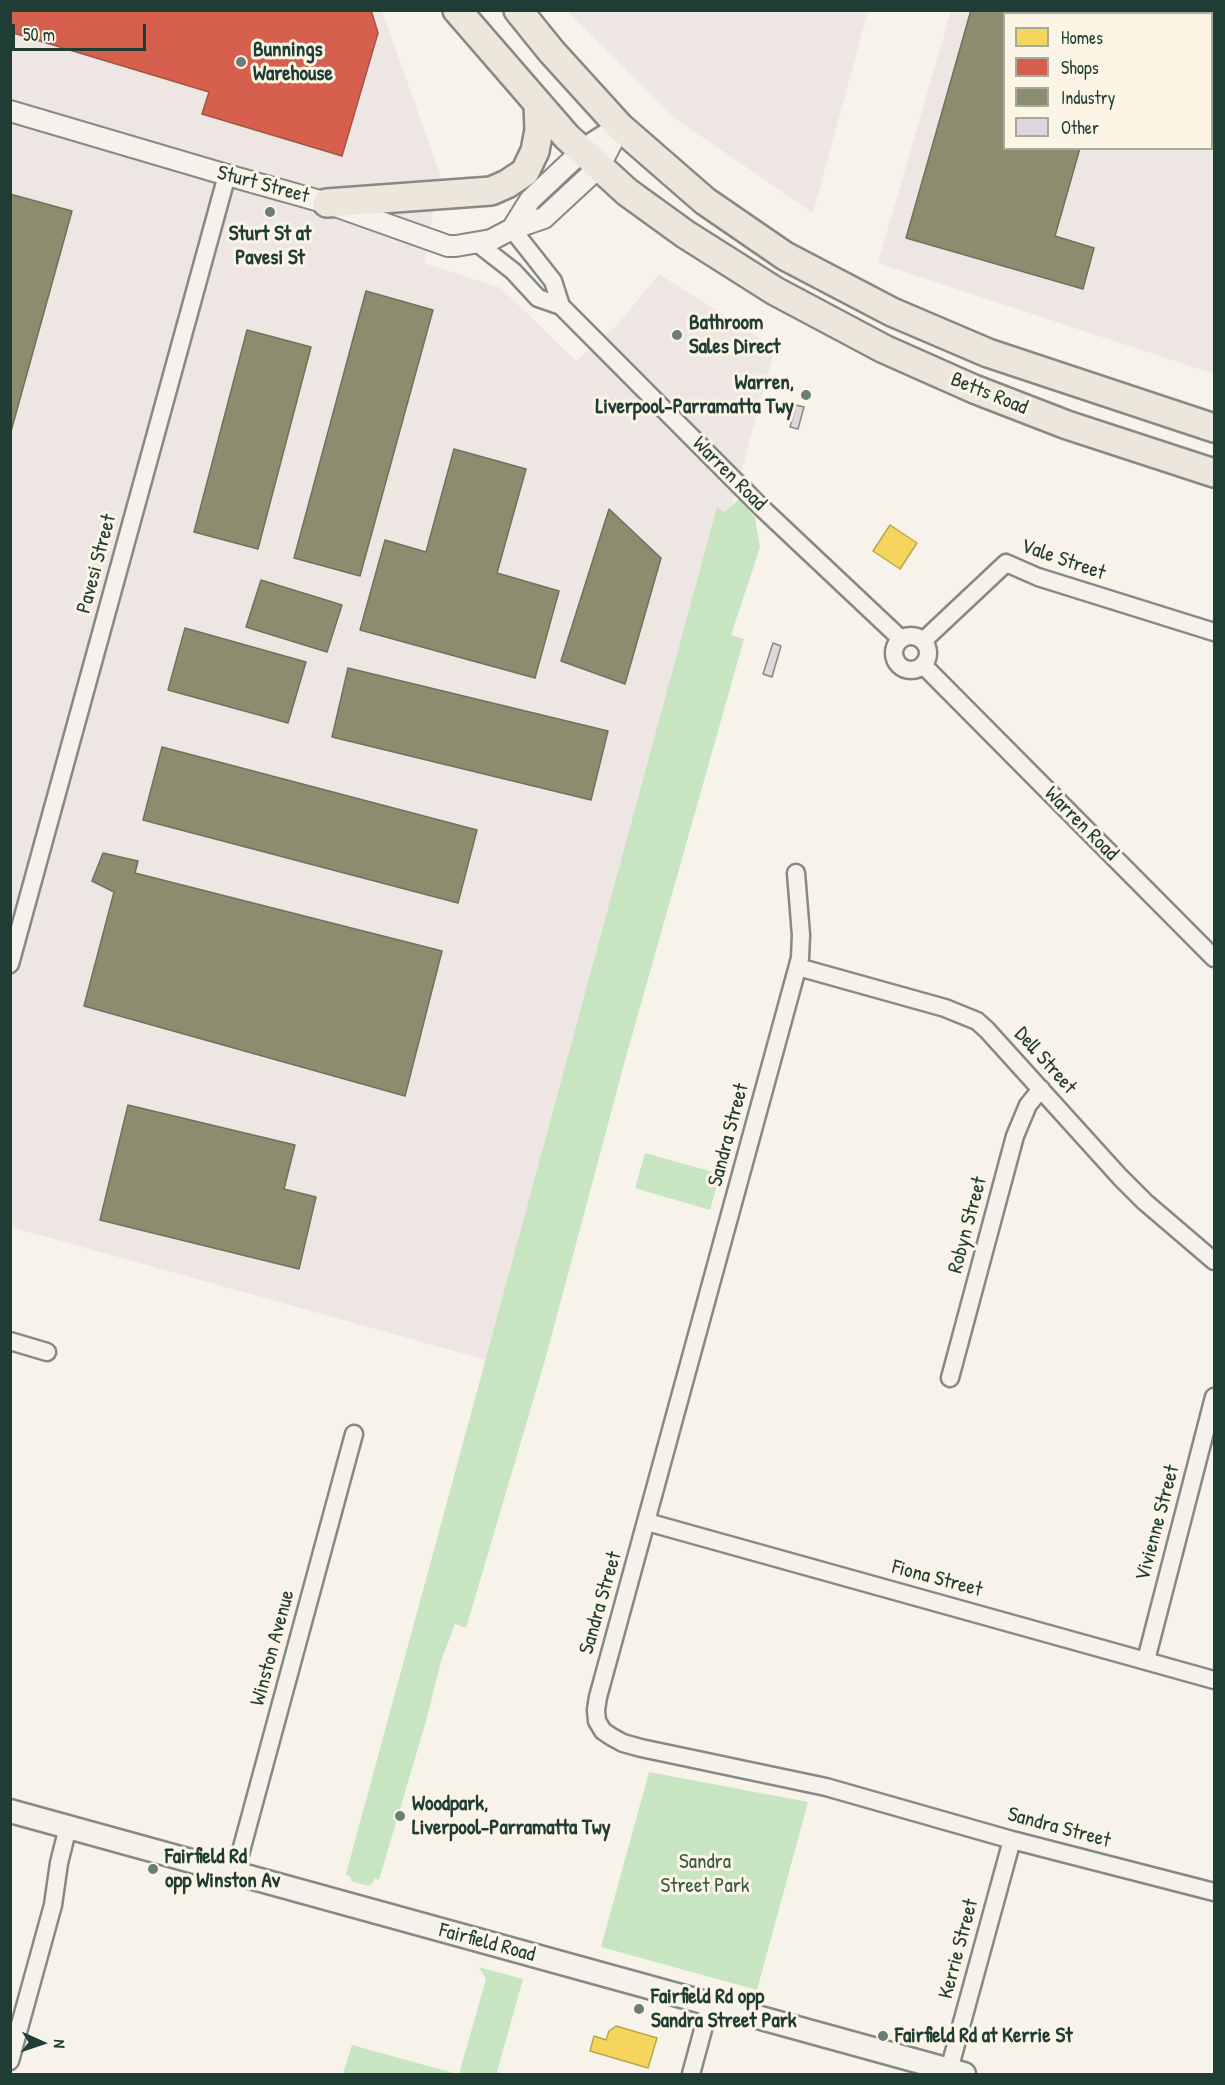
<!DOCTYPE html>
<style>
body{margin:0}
#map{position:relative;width:1225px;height:2085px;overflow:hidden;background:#f7f3ea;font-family:"Patrick Hand",sans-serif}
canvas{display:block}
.frame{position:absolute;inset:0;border:12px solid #1f3d34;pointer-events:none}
.legend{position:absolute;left:1003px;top:12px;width:210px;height:138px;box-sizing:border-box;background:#fcf5e5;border:2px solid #a4ab9e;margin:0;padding:8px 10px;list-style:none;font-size:18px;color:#1f3d34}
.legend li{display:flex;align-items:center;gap:12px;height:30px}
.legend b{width:30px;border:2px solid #a4ab9e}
.north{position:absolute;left:12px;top:2013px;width:60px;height:60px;-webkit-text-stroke:4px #fcf5e5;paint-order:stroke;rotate:93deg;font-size:16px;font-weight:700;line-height:24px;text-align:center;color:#1f3d34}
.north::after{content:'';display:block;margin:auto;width:21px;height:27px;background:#1f3d34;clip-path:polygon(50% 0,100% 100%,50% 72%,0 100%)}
.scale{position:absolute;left:12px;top:24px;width:134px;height:27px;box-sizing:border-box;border:3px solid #1f3d34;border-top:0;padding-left:8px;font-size:18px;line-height:21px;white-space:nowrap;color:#1f3d34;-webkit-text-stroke:4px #fcf5e5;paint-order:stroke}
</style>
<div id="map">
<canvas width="1225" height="2085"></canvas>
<div class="frame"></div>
<ul class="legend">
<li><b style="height:16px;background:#f6d55c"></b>Homes</li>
<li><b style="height:16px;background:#d6604d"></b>Shops</li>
<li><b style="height:16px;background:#8c8c6e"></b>Industry</li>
<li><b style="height:16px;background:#ded7db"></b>Other</li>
</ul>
<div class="north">N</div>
<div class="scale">50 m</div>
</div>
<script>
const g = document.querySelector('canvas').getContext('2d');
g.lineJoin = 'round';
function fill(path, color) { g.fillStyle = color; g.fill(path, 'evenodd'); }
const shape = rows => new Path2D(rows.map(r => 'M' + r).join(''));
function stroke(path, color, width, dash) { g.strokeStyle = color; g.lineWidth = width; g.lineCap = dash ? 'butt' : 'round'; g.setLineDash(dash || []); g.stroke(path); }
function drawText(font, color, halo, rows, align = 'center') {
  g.font = font + ' "Patrick Hand",sans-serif'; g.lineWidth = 6; g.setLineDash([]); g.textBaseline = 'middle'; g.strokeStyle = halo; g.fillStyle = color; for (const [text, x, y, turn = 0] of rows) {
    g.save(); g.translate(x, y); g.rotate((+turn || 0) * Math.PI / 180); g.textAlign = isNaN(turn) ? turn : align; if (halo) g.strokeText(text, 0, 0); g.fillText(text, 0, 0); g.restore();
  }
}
const built = shape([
 [10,11,382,11,440,174,424,263,501,288,576,361,618,324,659,274,775,348,497,1363,11,1227],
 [567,11,868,11,813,213,676,119],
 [951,11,1214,11,1214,374,878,263],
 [1004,14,1212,14,1212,148,1004,148]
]);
const green = shape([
 [739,499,755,518,760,547,731,635,744,639,624,1064,545,1360,466,1628,455,1624,441,1661,426,1721,379,1880,374,1878,373,1883,368,1886,351,1881,351,1877,346,1874,717,507,725,512],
 [645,1153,720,1174,710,1210,635,1188],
 [649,1772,808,1802,757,1990,601,1947],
 [479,1967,523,1979,497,2072,505,2074,459,2074,486,1979],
 [352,2045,457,2074,343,2074]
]);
const homes = shape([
 [890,525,917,543,900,569,873,551,890,525],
 [616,2026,657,2038,648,2068,590,2051,594,2036,606,2040,609,2031,616,2026]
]);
const shops = shape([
 [10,10,371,10,378,33,342,156,202,114,209,92,10,32,10,10]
]);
const industry = shape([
 [971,10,1120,10,1119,14,1004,14,1004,148,1080,148,1055,236,1094,248,1083,289,906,238,971,10],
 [10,194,72,211,10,435,10,194],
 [366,291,433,310,360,576,294,558,366,291],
 [247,330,311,347,258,549,194,532,247,330],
 [454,449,526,469,497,573,559,591,535,678,360,630,385,540,426,552,454,449],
 [609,509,661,558,625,684,561,661,609,509],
 [261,580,342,605,327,652,246,627,261,580],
 [185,628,306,662,288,723,168,690,185,628],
 [348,668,608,731,591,800,332,737,348,668],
 [162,747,477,830,458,903,143,820,162,747],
 [103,853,138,861,135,873,442,951,405,1096,84,1006,114,892,92,881,103,853],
 [128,1105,295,1145,284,1189,316,1197,299,1269,100,1220,128,1105]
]);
const building = shape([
 [796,405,804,407,798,429,790,427,796,405],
 [773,643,781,646,772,677,763,674,773,643]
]);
const minor = shape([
 [512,229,553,281,561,306],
 [477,243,513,271,538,298,561,306,763,509,901,639],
 '894 653a17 17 0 1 1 34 0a17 17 0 1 1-34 0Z',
 [923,641,1006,563,1038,577,1214,632],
 [923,665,1214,958],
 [796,873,801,935,800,958,598,1697,596,1710,597,1721,603,1731,612,1737,623,1743,641,1748,826,1787,1012,1840,1214,1892],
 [10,964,227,175],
 [798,967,945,1008,977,1021,987,1030,1120,1177,1145,1202,1214,1261],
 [10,1341,47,1352],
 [950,1378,1015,1136,1028,1105,1041,1089],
 [647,1522,1214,1680],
 [1146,1660,1214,1397],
 [235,1873,354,1434],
 [10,2061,53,1905,59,1863,68,1827],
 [949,2070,1012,1840],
 [691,2074,710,2004]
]);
const tertiary = shape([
 [10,111,227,175,327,203,448,246,456,246,491,240,512,229,544,218,599,167,620,127],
 [512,229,530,200,582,151]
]);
const secondary = shape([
 [582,151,620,127],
 [10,1811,964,2074]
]);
const trunk = shape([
 [457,10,567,137,627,192,685,234,775,291,884,349,974,389,1067,425,1214,473],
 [518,10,551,51,620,127,705,201,785,256,892,312,988,353,1214,428],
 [327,203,491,191,507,184,525,172,535,151,539,130,538,105]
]);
const markers = [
 [241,62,6,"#6b7d74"],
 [270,212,6,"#6b7d74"],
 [677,335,6,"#6b7d74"],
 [806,395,6,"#6b7d74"],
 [400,1816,6,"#6b7d74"],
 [153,1869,6,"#6b7d74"],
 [639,2009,6,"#6b7d74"],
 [883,2036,6,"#6b7d74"]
];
const poiNames = [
 ["Bunnings",253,50],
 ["Warehouse",253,74],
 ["Sturt St at",270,234,"center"],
 ["Pavesi St",270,258,"center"],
 ["Bathroom",689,323],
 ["Sales Direct",689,347],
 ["Warren,",794,383,"right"],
 ["Liverpool-Parramatta Twy",794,407,"right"],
 ["Woodpark,",412,1804],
 ["Liverpool-Parramatta Twy",412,1828],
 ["Fairfield Rd",165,1857],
 ["opp Winston Av",165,1881],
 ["Fairfield Rd opp",651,1997],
 ["Sandra Street Park",651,2021],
 ["Fairfield Rd at Kerrie St",895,2036]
];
const streetNames = [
 ["Sturt Street",263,185,15],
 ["Betts Road",989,394,22],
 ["Warren Road",729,474,45],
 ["Vale Street",1063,560,19],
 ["Pavesi Street",97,564,-75],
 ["Warren Road",1081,824,45],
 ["Dell Street",1045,1061,48],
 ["Sandra Street",729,1135,-75],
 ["Robyn Street",968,1225,-75],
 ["Vivienne Street",1158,1523,-75],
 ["Fiona Street",937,1579,15],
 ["Sandra Street",601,1603,-74],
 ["Winston Avenue",273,1648,-75],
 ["Sandra Street",1059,1828,15],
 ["Fairfield Road",487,1943,15],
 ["Kerrie Street",959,1949,-75]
];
const parkNames = [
 ["Sandra",705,1862],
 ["Street Park",705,1886]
];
fill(built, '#eee6e2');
fill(green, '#c7e5c1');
fill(homes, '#f6d55c');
stroke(homes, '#b6a750', 1.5);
fill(shops, '#d6604d');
stroke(shops, '#9f5646', 1.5);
fill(industry, '#8c8c6e');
stroke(industry, '#6b745d', 1.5);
fill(building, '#ded7db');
stroke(building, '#868984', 1.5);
stroke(minor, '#868984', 21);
stroke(tertiary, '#868984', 24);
stroke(secondary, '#868984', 27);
stroke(trunk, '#868984', 32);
stroke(minor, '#f5f2ec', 16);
stroke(tertiary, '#f5f2ec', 20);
stroke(secondary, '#f5f2ec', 22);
stroke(trunk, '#ece7da', 27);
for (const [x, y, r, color] of markers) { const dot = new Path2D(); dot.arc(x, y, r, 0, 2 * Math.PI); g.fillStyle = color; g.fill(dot); stroke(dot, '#fcf5e5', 2); }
drawText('bold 21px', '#1f3d34', '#fcf5e5', poiNames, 'left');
drawText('21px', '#1f3d34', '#fcf5e5', streetNames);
drawText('21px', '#395c49', '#fcf5e5', parkNames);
</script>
